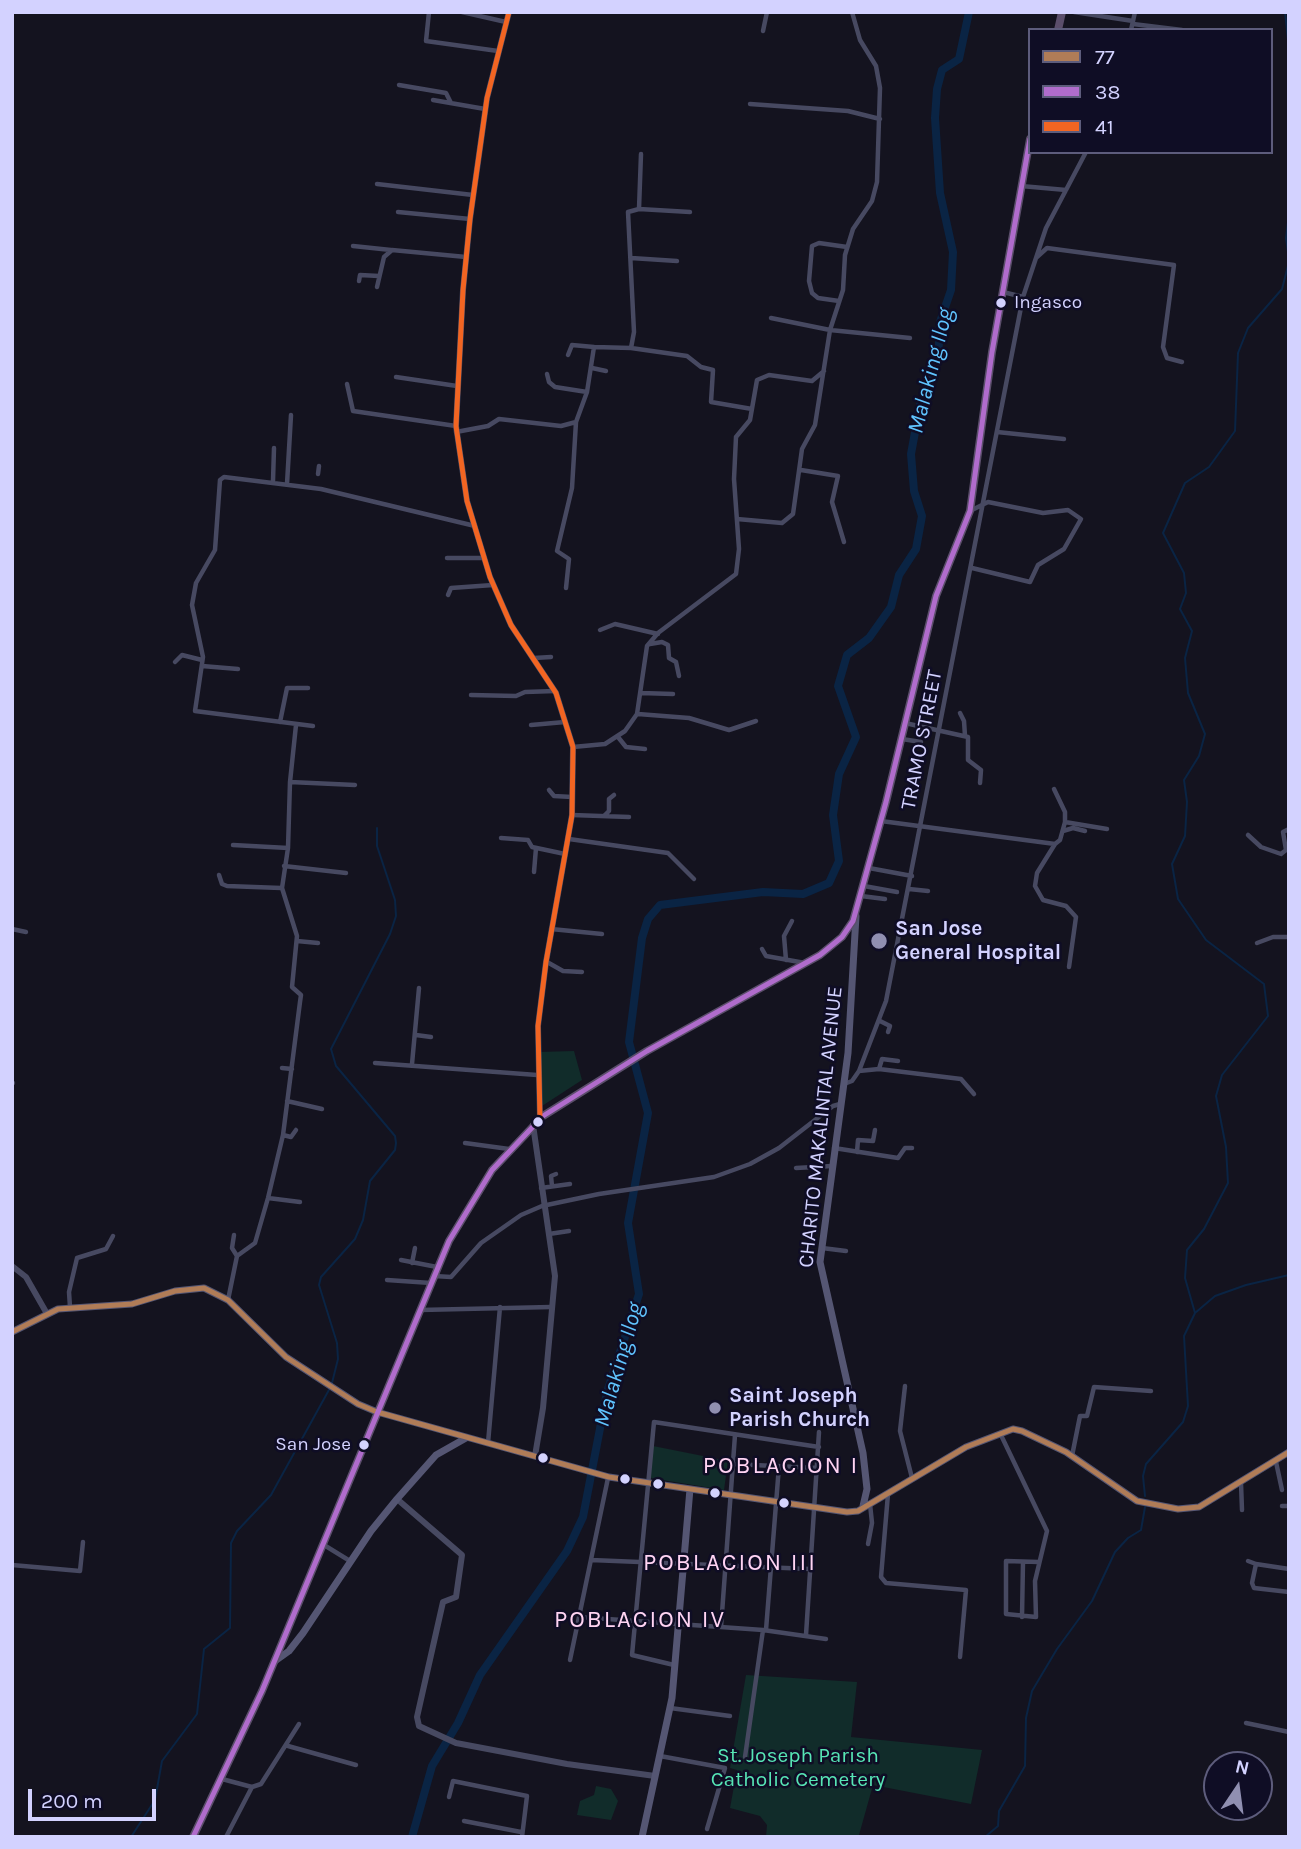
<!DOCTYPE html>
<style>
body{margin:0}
#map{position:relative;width:1301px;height:1849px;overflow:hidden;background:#14131f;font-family:Karla,sans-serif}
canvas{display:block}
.frame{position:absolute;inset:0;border:14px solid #d3d2ff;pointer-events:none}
.legend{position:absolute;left:1028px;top:28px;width:245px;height:126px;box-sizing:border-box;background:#0f0d25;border:2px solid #5d5c7c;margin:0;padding:9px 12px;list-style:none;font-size:21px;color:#d3d2ff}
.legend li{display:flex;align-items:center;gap:14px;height:35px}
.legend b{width:35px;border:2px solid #5d5c7c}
.north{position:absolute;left:1203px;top:1751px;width:70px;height:70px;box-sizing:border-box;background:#0f0d25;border:2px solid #5d5c7c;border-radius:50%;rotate:13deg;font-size:19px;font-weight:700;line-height:28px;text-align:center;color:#d3d2ff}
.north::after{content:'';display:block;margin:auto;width:24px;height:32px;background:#908fb1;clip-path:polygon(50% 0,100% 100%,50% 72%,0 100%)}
.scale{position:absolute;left:28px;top:1789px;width:128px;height:32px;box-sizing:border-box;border:4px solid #d3d2ff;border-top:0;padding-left:9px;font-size:21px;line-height:24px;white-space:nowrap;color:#d3d2ff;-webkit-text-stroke:5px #0f0d25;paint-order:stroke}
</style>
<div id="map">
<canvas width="1301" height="1849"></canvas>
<div class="frame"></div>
<ul class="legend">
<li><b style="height:9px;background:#b07c57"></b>77</li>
<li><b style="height:9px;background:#b06ccc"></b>38</li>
<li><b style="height:9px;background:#f26522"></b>41</li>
</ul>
<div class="north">N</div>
<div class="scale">200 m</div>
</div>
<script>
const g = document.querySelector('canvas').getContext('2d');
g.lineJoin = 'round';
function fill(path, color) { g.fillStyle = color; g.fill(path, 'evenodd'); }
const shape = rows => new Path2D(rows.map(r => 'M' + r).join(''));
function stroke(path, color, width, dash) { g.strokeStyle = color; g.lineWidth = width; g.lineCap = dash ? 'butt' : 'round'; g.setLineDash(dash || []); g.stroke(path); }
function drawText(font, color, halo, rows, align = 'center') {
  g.font = font + ' Karla,sans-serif'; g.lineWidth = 5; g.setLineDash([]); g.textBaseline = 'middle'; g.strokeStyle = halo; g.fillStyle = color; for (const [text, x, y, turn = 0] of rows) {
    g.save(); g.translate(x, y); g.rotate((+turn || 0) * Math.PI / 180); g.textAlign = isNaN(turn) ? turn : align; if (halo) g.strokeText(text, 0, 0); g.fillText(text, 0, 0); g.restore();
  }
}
const green = shape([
 [574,1051,582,1080,542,1106,539,1052],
 [653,1446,728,1461,724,1490,650,1478],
 [746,1675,857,1682,851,1737,982,1750,971,1804,873,1785,859,1835,866,1837,766,1837,767,1825,760,1816,730,1808,737,1770,730,1768],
 [596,1786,611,1789,618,1801,611,1820,577,1815,580,1801,594,1795]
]);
const stream = shape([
 [1285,12,1289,49],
 [1289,214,1286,238,1289,259],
 [1195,1313,1185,1278,1187,1250,1204,1229,1228,1183,1226,1147,1216,1096,1222,1075,1268,1016,1264,984,1206,940,1178,899,1172,864,1185,836,1187,802,1184,780,1199,756,1205,734,1188,693,1185,658,1192,631,1180,609,1186,593,1184,573,1163,533,1185,483,1209,467,1235,431,1238,353,1248,328,1282,289,1289,262],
 [332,1383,338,1359,337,1343,319,1285,321,1277,355,1239,363,1220,370,1181,395,1150,396,1143,395,1136,336,1066,331,1049,390,934,396,916,395,900,377,846,377,828],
 [1145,1496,1143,1476,1146,1464,1183,1422,1188,1406,1184,1336,1195,1313,1215,1296,1246,1285,1289,1275],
 [131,1837,155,1800,162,1761,197,1714,204,1649,230,1628,231,1543,237,1531,271,1495,330,1388],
 [985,1837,998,1826,999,1811,1025,1766,1026,1718,1032,1691,1057,1649,1092,1601,1115,1552,1128,1538,1141,1530,1145,1507]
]);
const river = shape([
 [412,1837,432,1766,458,1723,480,1675,567,1551,583,1517,607,1392,639,1294,628,1223,648,1113,629,1042,642,938,648,919,660,905,763,892,803,894,829,883,839,861,833,815,839,774,856,737,838,686,847,655,869,638,891,607,899,575,916,549,922,516,914,491,911,454,920,405,938,360,940,322,951,290,953,252,940,193,935,118,937,89,942,70,959,59,969,12]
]);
const minor = shape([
 [429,12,426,41,498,51],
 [462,12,506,22],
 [1074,12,1133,21],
 [1133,24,1182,30],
 [1131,30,1135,12],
 [763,31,767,12],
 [399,85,446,93,451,103],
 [433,100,485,109],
 [750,104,848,111,880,119],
 [377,184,473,195],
 [1021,186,1066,190],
 [639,209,641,154],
 [398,212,470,219],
 [353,246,391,250],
 [1037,257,1047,248,1174,265,1163,347,1167,358,1182,362],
 [631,258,677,261],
 [359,281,360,275,379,276],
 [377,287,384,257,392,250,466,257],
 [1003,292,1023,297],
 [839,301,818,298,812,293,809,281,812,246,819,243,847,247],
 [771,318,830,330,910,338],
 [631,348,634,332,628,212,639,209,690,212],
 [568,355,572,345,594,347],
 [592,368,606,371],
 [547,374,549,382,555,387,587,392],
 [396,377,457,386],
 [347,384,353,411,456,426],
 [456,432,488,426,499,419,561,426,576,422],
 [997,432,1064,439],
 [801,470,838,476,832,502,844,542],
 [318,474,319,466],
 [273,481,274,448],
 [287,484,291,415],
 [970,511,988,502,1043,513,1068,510,1081,519,1064,549,1038,565,1030,582,972,568],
 [737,519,782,523,793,514,802,449,815,425,830,330,843,290,845,255,853,229,872,201,877,182,880,88,876,66,860,40,852,12],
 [447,558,484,558],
 [566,588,569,559,557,551,572,488,576,422,587,392,594,347,631,348,687,356,701,367,713,370,711,402,752,409],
 [448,595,451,588,493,585],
 [600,630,615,624,658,634],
 [650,644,662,642,668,645,669,658,676,662,679,676],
 [534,658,551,657],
 [175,662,182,655,202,660],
 [202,666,238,669],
 [641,693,673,694],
 [471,695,516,696,525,692,555,691],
 [960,713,964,721,965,736],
 [638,714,689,718,729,730,756,721],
 [280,722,287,688,308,688],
 [905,723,968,737,968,760,981,770,980,783],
 [531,725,565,722],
 [313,726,195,711,203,657,192,605,196,583,215,550,220,480,224,477,321,489,475,526],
 [618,737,626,747,645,749],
 [902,739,921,742],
 [573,747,605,744,625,731,637,714,647,646,658,633,736,574,739,549,734,479,736,437,750,420,757,380,769,375,812,381,824,371],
 [290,782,355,785],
 [549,790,554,796,572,797],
 [572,815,629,817],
 [605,815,609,811,609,799,614,795],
 [881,821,1055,844,1060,840,1065,822,1065,812,1054,789],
 [1065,822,1107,829],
 [1063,831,1073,828,1085,831],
 [1248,835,1261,847,1281,854,1286,850,1283,832,1289,829],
 [501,838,528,840,532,847,565,854],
 [569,839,668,853,694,879],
 [1055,844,1037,873,1035,886,1043,900,1066,906,1076,917,1069,967],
 [233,845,288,848],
 [284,866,346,873],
 [869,868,912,876],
 [534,872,536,848],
 [219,875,222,884,227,886,281,888],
 [864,886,897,892],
 [909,889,928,891],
 [861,896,885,899],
 [12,929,26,932],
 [551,929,602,934],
 [297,941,318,943],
 [1257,943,1273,937,1289,937],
 [762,949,766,956,805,963],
 [786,960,784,936,792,921],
 [547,962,563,971,582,972],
 [880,1021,890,1026,888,1032],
 [416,1035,431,1037],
 [375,1063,537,1075],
 [412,1064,419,988],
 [282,1068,292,1069],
 [879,1069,882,1059,898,1061],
 [859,1071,879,1069,961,1079,974,1094],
 [12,1083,13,1083],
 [844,1084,852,1081,859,1071,886,1001,1023,297,1046,228,1086,152],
 [287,1101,322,1109],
 [283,1135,291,1137,296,1130],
 [465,1143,509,1149],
 [834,1148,898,1158,905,1148,912,1148],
 [857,1152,858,1140,873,1141,875,1130],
 [796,1168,832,1166],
 [552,1186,551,1176,556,1174],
 [541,1188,570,1184],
 [268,1198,300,1202],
 [549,1234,569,1231],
 [234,1235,232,1248,237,1256],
 [822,1248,846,1251],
 [401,1260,437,1267],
 [412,1263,415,1248],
 [434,1276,451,1277,481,1243,521,1215,542,1206,599,1194,714,1177,750,1164,779,1148,833,1106,840,1104],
 [387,1280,431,1283],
 [228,1300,237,1256,255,1243,268,1198,283,1135,300,1002,301,995,292,987,297,936,282,888,288,848,290,782,296,725],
 [70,1307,69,1292,77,1258,106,1249,113,1236],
 [420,1310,551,1307],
 [905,1386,900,1431,912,1478],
 [1000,1433,1047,1531,1035,1581,1036,1617,1006,1614,1006,1561,1039,1562],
 [488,1443,500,1307],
 [1072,1456,1080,1416,1087,1416,1094,1387,1151,1391],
 [1276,1462,1282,1490],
 [732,1464,818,1468],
 [1241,1483,1242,1510],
 [888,1494,881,1577,886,1583,966,1590,960,1657],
 [1282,1506,1289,1506],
 [868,1544,872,1523,870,1504],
 [324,1545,350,1561],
 [591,1560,810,1569],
 [1248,1561,1256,1564],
 [12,1565,80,1571,83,1542],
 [1289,1569,1256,1564,1252,1583,1254,1588,1289,1592],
 [579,1617,763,1630,826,1639],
 [1022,1617,1023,1562],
 [721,1627,735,1435],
 [766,1630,779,1466],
 [806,1635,819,1432],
 [570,1660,608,1478],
 [674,1665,632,1655,654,1422,819,1447],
 [670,1708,730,1716],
 [1246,1723,1289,1732],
 [288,1746,356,1765],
 [660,1756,725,1768,707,1829],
 [745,1757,763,1630],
 [222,1779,252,1787,261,1784,299,1724],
 [449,1797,453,1781,527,1796,522,1837],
 [464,1821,521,1832],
 [226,1837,252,1787]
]);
const tertiary = shape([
 [509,12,487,98,470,219,463,290,456,426,467,501,490,577,511,625,556,693,573,747,572,815,546,962,538,1026,540,1119],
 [533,1125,555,1276,543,1408,535,1456],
 [12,1266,26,1277,46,1312],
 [397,1499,462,1555,456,1597,443,1602,417,1717,419,1726,456,1743,567,1764,655,1776]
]);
const secondary = shape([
 [856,916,848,1053,820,1262,863,1453,867,1489,863,1506],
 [12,1332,58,1309,132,1304,175,1291,204,1288,228,1300,286,1357,358,1404,377,1412,609,1477,847,1512,858,1511,966,1447,1013,1429,1022,1431,1066,1452,1137,1501,1178,1509,1199,1507,1289,1452],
 [275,1661,289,1651,303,1633,371,1531,397,1499,436,1455,466,1438],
 [642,1837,672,1698,690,1489]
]);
const trunk = shape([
 [1058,30,1062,12],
 [193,1837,262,1691,449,1241,492,1170,543,1116,647,1051,820,955,842,937,853,921,886,802,936,596,970,511,992,352,1030,139]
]);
const bus1 = shape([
 [12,1332,58,1309,132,1304,175,1291,204,1288,228,1300,286,1357,358,1404,377,1412,609,1477,847,1512,858,1511,966,1447,1013,1429,1022,1431,1066,1452,1137,1501,1178,1509,1199,1507,1289,1452]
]);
const bus2 = shape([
 [193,1837,262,1691,449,1241,492,1170,543,1116,647,1051,820,955,842,937,853,921,886,802,936,596,970,511,992,352,1030,139]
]);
const bus3 = shape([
 [509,12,487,98,470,219,463,290,456,426,467,501,490,577,511,625,556,693,573,747,572,815,546,962,538,1026,540,1119]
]);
const markers = [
 [1001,303,6,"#d3d2ff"],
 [879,941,9,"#908fb1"],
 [538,1122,6,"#d3d2ff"],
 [715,1408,7,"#908fb1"],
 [364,1445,6,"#d3d2ff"],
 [543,1458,6,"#d3d2ff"],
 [625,1479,6,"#d3d2ff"],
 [658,1484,6,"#d3d2ff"],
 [715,1493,6,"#d3d2ff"],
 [784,1503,6,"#d3d2ff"]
];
const busNames = [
 ["Ingasco",1014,303],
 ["San Jose",351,1445,"right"]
];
const streetNames = [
 ["TRAMO STREET",922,740,-79],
 ["CHARITO MAKALINTAL AVENUE",821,1127,-84]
];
const poiNames = [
 ["San Jose",895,929],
 ["General Hospital",895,953],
 ["Saint Joseph",729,1396],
 ["Parish Church",729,1420]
];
const parkNames = [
 ["St. Joseph Parish",798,1756],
 ["Catholic Cemetery",798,1780]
];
const waterNames = [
 ["Malaking Ilog",931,371,-76],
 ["Malaking Ilog",619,1365,-74]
];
const quarterNames = [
 ["POBLACION I",781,1466],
 ["POBLACION III",730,1563],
 ["POBLACION IV",640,1620]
];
fill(green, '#112c2a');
stroke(stream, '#0a2444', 2);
stroke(river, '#0a2444', 8);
stroke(minor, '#474961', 4.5);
stroke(tertiary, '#474961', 6);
stroke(secondary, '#555673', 7);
stroke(trunk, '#5b4e6b', 8);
stroke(bus1, '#b07c57', 5);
stroke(bus2, '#b06ccc', 5);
stroke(bus3, '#f26522', 5);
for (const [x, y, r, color] of markers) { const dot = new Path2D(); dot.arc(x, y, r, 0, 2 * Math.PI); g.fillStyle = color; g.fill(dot); stroke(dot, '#0f0d25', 2.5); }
drawText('19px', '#d3d2ff', '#0f0d25', busNames, 'left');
drawText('21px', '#d3d2ff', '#0f0d25', streetNames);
drawText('bold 21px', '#d3d2ff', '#0f0d25', poiNames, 'left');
drawText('21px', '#57e5b5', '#0f0d25', parkNames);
drawText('italic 23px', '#60c4ff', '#0f0d25', waterNames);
g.letterSpacing = '2px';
drawText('24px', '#ffd4f3', '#0f0d25', quarterNames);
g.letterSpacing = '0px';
</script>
